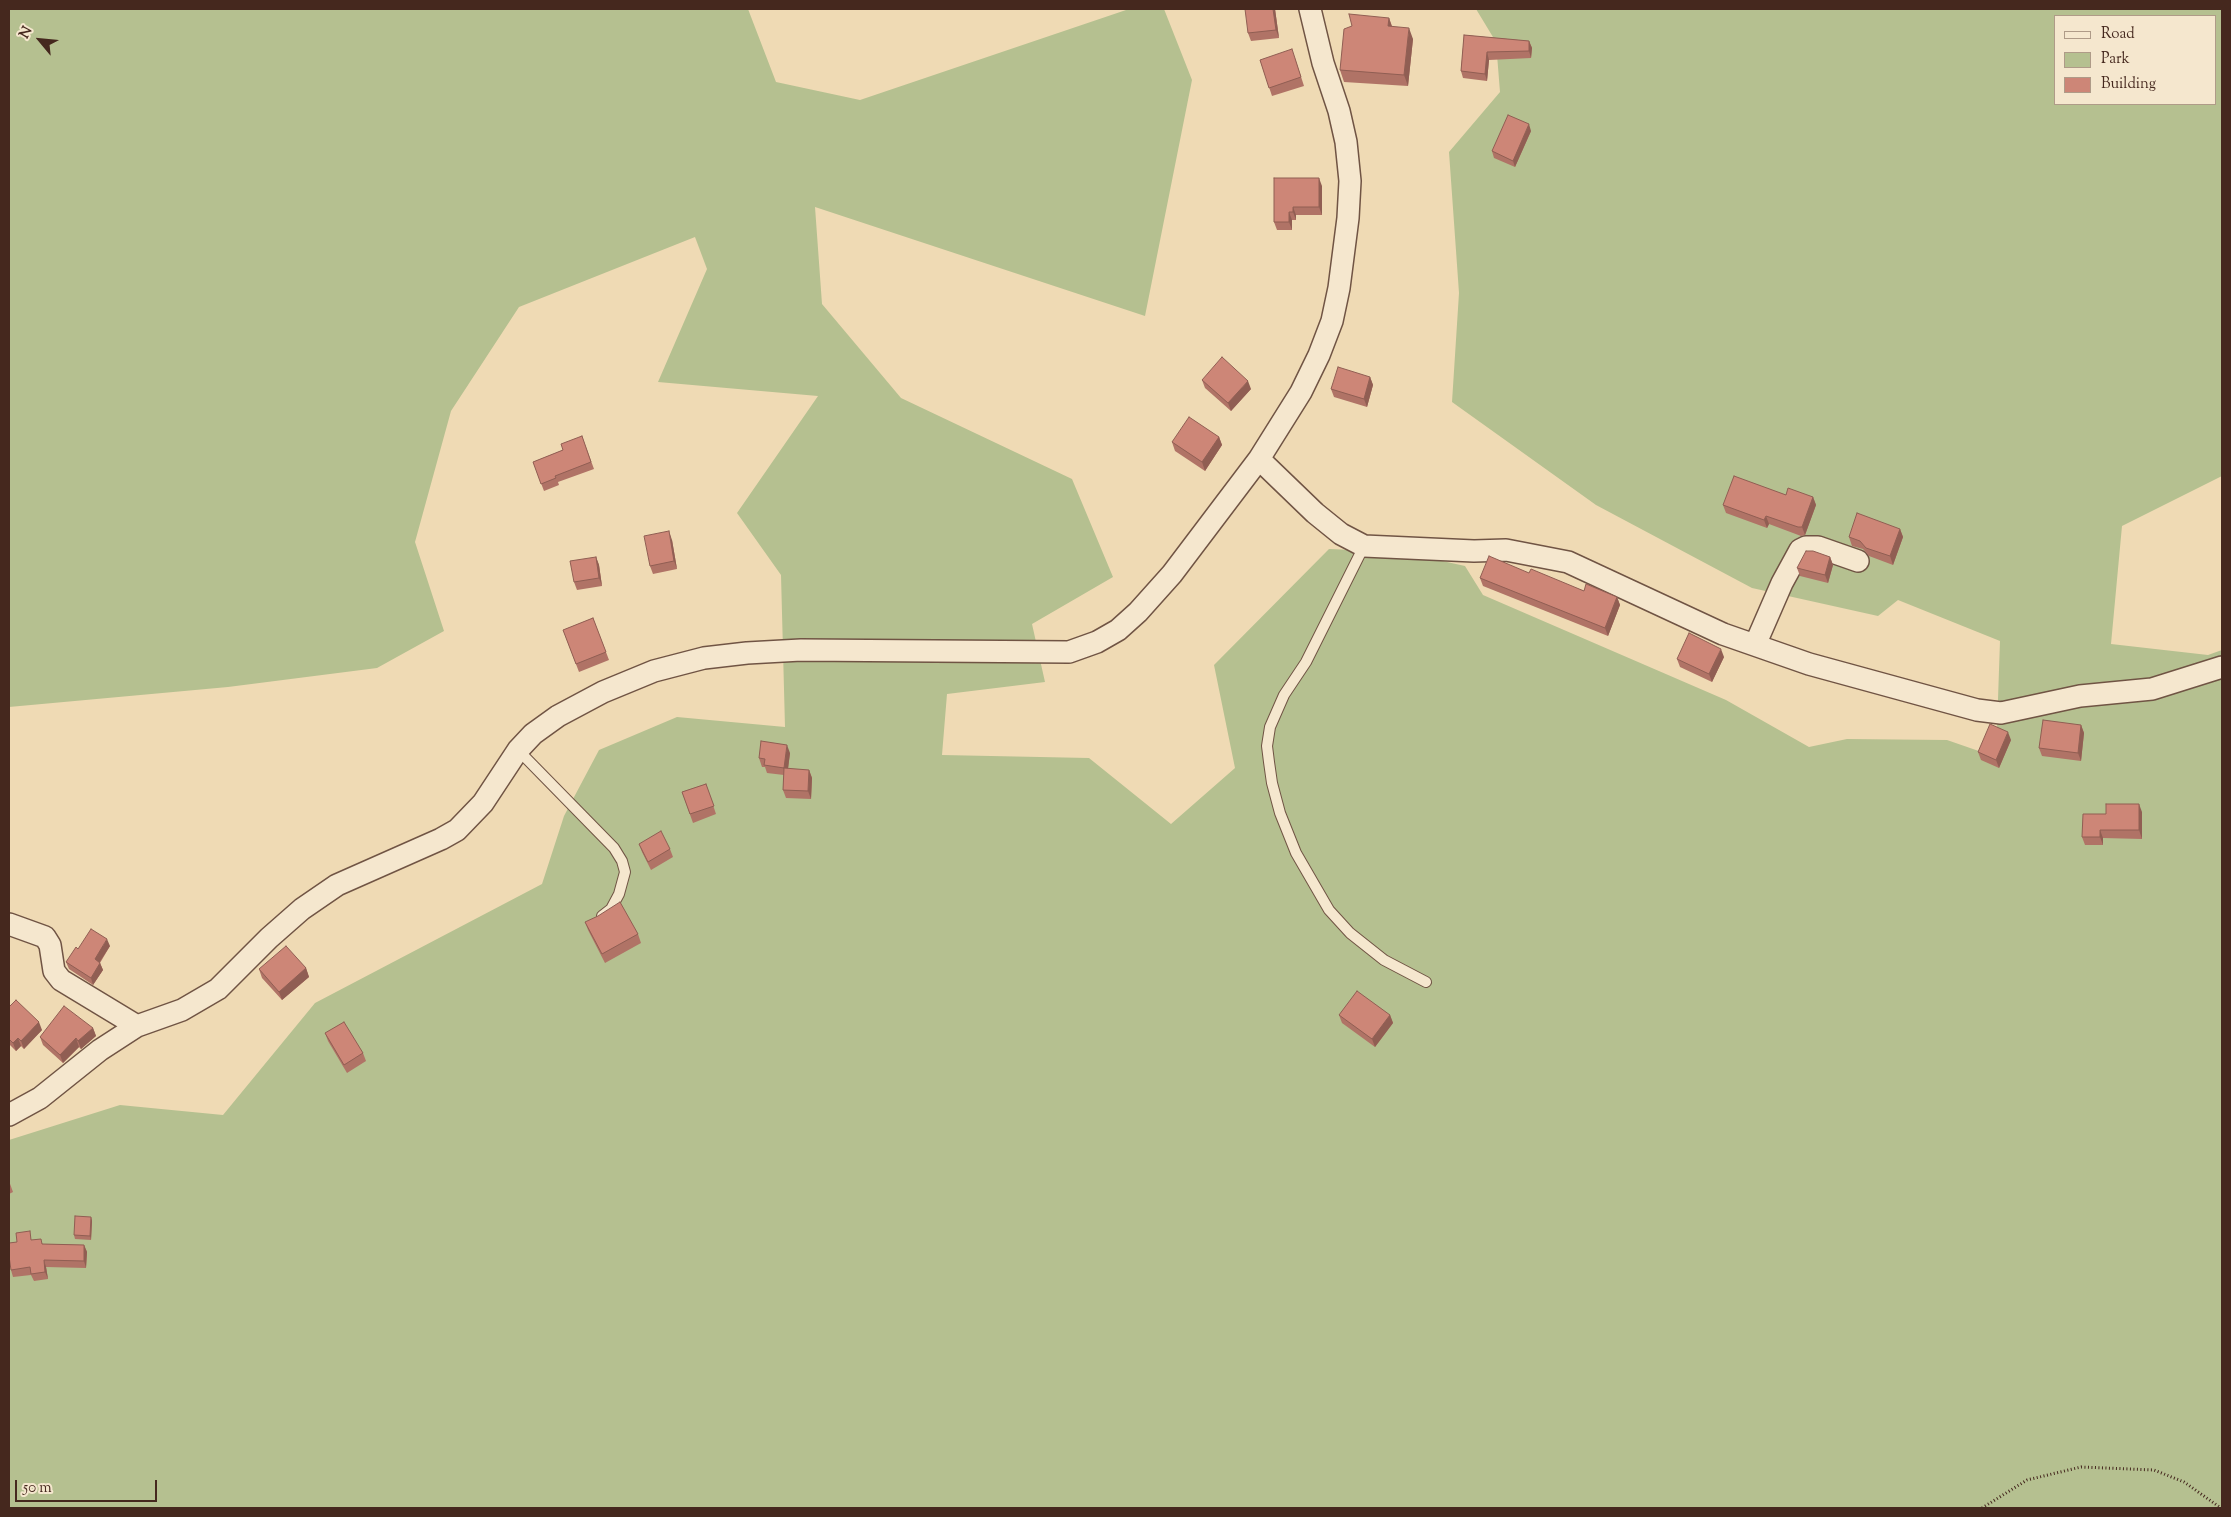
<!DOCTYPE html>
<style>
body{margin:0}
#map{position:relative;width:2231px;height:1517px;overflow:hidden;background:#efdab4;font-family:"Sorts Mill Goudy",serif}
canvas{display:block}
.frame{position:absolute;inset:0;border:10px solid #45281e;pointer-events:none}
.legend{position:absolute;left:2054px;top:15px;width:162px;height:90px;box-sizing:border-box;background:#f5e7ce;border:1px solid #af9b88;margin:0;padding:6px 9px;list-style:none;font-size:15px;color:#45281e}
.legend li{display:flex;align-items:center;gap:10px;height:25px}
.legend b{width:25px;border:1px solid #af9b88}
.north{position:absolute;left:15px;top:15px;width:50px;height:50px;-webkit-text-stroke:4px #f5e7ce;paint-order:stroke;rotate:298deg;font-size:14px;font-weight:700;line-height:20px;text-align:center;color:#45281e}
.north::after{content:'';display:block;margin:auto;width:18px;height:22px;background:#45281e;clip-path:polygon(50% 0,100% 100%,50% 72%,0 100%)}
.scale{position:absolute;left:15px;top:1480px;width:142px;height:22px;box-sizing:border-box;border:2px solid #45281e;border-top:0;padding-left:6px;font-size:15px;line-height:18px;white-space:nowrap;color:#45281e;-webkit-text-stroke:4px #f5e7ce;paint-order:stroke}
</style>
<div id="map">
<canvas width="2231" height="1517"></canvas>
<div class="frame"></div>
<ul class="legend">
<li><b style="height:6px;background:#f5e7ce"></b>Road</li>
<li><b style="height:14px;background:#b5c090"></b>Park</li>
<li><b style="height:14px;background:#cd8677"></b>Building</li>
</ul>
<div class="north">N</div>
<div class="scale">50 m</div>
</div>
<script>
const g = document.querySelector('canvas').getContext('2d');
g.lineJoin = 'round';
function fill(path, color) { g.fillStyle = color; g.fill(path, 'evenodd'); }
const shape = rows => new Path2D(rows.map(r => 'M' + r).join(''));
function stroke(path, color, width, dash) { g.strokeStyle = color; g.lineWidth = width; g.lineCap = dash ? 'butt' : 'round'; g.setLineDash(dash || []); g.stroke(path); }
const green = shape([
 [9,9,748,9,776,82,860,100,1129,9,1164,9,1192,80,1145,316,815,207,822,304,901,398,1072,479,1113,577,1032,624,1045,682,947,694,942,755,1089,758,1171,824,1235,768,1214,665,1329,549,1402,552,1465,566,1483,595,1726,700,1809,747,1847,739,1947,740,1996,757,2000,641,1898,600,1878,616,1752,588,1596,505,1452,402,1459,293,1449,152,1500,92,1496,42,1476,9,2222,9,2222,476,2122,526,2111,644,2208,655,2222,650,2222,1508,9,1508,9,1140,120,1105,223,1115,315,1003,542,884,564,816,599,750,677,717,785,727,781,575,737,513,818,396,658,382,707,269,695,237,519,307,451,411,415,542,444,631,377,668,228,687,9,707],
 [2055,16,2215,16,2215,104,2055,104]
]);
const path = shape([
 [1982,1508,2027,1480,2081,1467,2154,1470,2184,1482,2221,1508]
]);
const service = shape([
 [1364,546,1306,662,1284,695,1270,727,1267,746,1269,762,1272,783,1280,813,1296,853,1329,910,1350,933,1384,960,1426,982],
 [518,750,614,848,622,861,625,872,619,894,611,909,602,916]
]);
const minor = shape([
 [1259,459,1315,513,1341,534,1364,546,1474,551,1506,550,1568,562,1723,634,1809,664,1977,710,2001,713,2080,696,2152,689,2222,667],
 [1755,645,1782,583,1800,550,1806,547,1818,547,1858,561],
 [9,924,45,937,50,945,54,971,61,980,137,1026],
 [9,1115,40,1098,100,1050,137,1026,182,1010,218,989,269,938,302,909,337,885,441,839,457,830,483,803,518,750,533,734,558,716,603,692,654,671,704,658,747,653,801,650,1069,652,1097,642,1118,630,1138,612,1172,574,1259,459,1301,392,1319,355,1332,321,1339,288,1348,218,1350,181,1346,142,1339,111,1323,63,1310,9]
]);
const wall = shape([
 [1275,9,1279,38,1251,41,1248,33],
 [1389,18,1392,26,1413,39,1408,86,1344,82,1340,70],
 [1464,35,1529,41,1532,48,1531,58,1489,60,1487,81,1463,78,1461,71],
 [1295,58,1304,86,1272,96,1260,60],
 [1531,131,1515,167,1494,158,1492,151],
 [1274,178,1322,186,1322,215,1296,215,1296,220,1292,220,1292,230,1277,230,1274,222],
 [1370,377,1373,385,1367,407,1334,397,1331,389],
 [1202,380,1251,389,1231,411,1205,388],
 [582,436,594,469,558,482,559,485,544,491,533,462,563,450],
 [1219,437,1222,445,1205,471,1175,451,1172,442],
 [1786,495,1813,497,1816,505,1805,535,1801,536,1769,524,1767,528,1726,513,1723,505],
 [1900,529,1903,537,1893,565,1869,556,1863,549,1852,546,1849,537],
 [672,540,677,569,653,574,650,566],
 [596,557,599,565,602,586,577,590,574,582],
 [1830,557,1833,565,1828,583,1800,576,1797,568],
 [1529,573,1584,591,1617,597,1620,605,1608,636,1483,586,1480,578],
 [593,618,609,660,579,672,563,630],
 [1724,657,1712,682,1680,667,1677,659],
 [2081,725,2084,733,2081,761,2042,756,2039,748],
 [2011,740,1999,768,1981,760,1978,752],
 [790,753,788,769,809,770,812,778,811,799,786,798,783,790,784,775,767,773,765,767,762,767,759,758],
 [706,784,716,814,693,823,682,792],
 [2142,812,2142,839,2103,838,2103,845,2085,845,2082,837,2106,814],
 [639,844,670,849,673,857,651,870,642,852],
 [585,922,638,934,641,943,605,963,588,930],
 [110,946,100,963,103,970,93,985,69,969,66,962,78,949],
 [306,968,309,977,282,1000,262,978,259,969],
 [9,1007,42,1030,24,1049,21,1046,16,1051,9,1044],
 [1339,1015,1390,1015,1393,1023,1375,1047,1342,1023],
 [93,1028,96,1036,81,1049,79,1047,63,1063,43,1045,40,1037],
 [325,1033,363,1053,366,1061,347,1073,328,1041],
 [9,1181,13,1192,9,1194],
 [91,1217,92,1221,91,1240,75,1239,74,1235],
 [33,1240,43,1244,84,1245,87,1252,86,1268,46,1267,48,1279,34,1281,31,1275,13,1277,11,1270]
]);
const shadedWall = shape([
 [1273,9,1275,9,1279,38,1276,30],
 [1389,18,1393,30,1388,26],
 [1409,28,1413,39,1408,86,1404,75],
 [1529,41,1532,48,1531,58,1529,51],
 [1487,52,1489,60,1487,81,1485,74],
 [1529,124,1531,131,1515,167,1513,161],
 [1319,178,1322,186,1322,215,1319,207],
 [1293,207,1296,215,1296,220,1293,212],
 [1289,212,1292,220,1292,230,1289,222],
 [1370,377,1373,385,1367,407,1364,399],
 [1248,381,1251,389,1231,411,1228,403],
 [1219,437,1222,445,1205,471,1202,462],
 [1813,497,1816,505,1805,535,1802,527],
 [1766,516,1769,524,1767,528,1764,520],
 [1900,529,1903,537,1893,565,1890,556],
 [669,531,672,540,677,569,674,561],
 [596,557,599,565,602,586,599,578],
 [1830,557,1833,565,1828,583,1825,575],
 [1617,597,1620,605,1608,636,1605,628],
 [1721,649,1724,657,1712,682,1709,674],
 [2081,725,2084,733,2081,761,2078,753],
 [2008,732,2011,740,1999,768,1996,760],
 [787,745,790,753,787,776,784,768],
 [809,770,812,778,811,799,808,791],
 [2139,804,2142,812,2142,839,2139,830],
 [2100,830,2103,838,2103,845,2100,837],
 [107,939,110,946,97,966,95,959],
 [100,963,103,970,93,985,91,978],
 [306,968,309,977,282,1000,279,992],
 [1390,1015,1393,1023,1375,1047,1372,1039],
 [39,1022,42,1030,24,1049,21,1041],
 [93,1028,96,1036,81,1049,78,1041],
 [18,1038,21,1046,16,1051,13,1043],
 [76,1038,79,1047,63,1063,60,1055],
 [91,1217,92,1221,91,1240,90,1236],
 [84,1245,87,1252,86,1268,84,1261],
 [44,1260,46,1267,48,1279,45,1272]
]);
const building = shape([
 [1245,9,1273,9,1276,30,1248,33,1245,9],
 [1349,14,1389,18,1388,26,1409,28,1404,75,1340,70,1344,29,1352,26,1349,14],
 [1464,35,1529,41,1529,51,1487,52,1485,74,1461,71,1464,35],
 [1292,49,1301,77,1269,88,1260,60,1292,49],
 [1508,115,1529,124,1513,161,1492,151,1508,115],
 [1274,178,1319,178,1319,207,1293,207,1293,212,1289,212,1289,222,1274,222,1274,178],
 [1222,357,1248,381,1228,403,1202,380,1222,357],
 [1338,367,1370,377,1364,399,1331,389,1338,367],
 [1189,417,1219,437,1202,462,1172,442,1189,417],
 [582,436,591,462,555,476,556,478,541,484,533,462,563,450,561,444,582,436],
 [1734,476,1786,495,1788,488,1813,497,1802,527,1798,527,1766,516,1764,520,1723,505,1734,476],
 [1857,513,1900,529,1890,556,1866,548,1860,541,1849,537,1857,513],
 [669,531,674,561,650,566,644,536,669,531],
 [1806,551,1813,551,1830,557,1825,575,1797,568,1806,551],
 [1489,556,1529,573,1531,569,1584,591,1586,584,1617,597,1605,628,1480,578,1489,556],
 [596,557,599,578,574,582,570,561,596,557],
 [593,618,606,652,576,664,563,630,593,618],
 [1689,633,1721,649,1709,674,1677,659,1689,633],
 [2043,720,2081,725,2078,753,2039,748,2043,720],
 [1990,724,2008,732,1996,760,1978,752,1990,724],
 [761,741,787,745,784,768,764,765,765,759,759,758,761,741],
 [784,768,809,770,808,791,783,790,784,768],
 [706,784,714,806,690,814,682,792,706,784],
 [2106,804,2139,804,2139,830,2100,830,2100,837,2082,837,2083,814,2106,814,2106,804],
 [661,831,670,849,648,862,639,844,661,831],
 [620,902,638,934,602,954,585,922,598,916,620,902],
 [91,929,107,939,95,959,100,963,91,978,66,962,76,947,78,949,91,929],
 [286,946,306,968,279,992,259,969,286,946],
 [1357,991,1390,1015,1372,1039,1339,1015,1357,991],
 [16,1000,39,1022,21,1041,18,1038,13,1043,9,1039,9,1007,16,1000],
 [64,1006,93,1028,78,1041,76,1038,60,1055,40,1037,64,1006],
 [344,1022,363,1053,344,1065,325,1033,344,1022],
 [75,1216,91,1217,90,1236,74,1235,75,1216],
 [30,1231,31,1240,41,1239,42,1244,84,1245,84,1261,44,1260,45,1272,31,1274,30,1267,11,1270,9,1256,9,1243,17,1242,16,1233,30,1231]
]);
fill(green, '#b5c090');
stroke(service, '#705444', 12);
stroke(minor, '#705444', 24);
stroke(path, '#45281e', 3, [1, 2.5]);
stroke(service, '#f5e7ce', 10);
stroke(minor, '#f5e7ce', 21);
fill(wall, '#b07366');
fill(shadedWall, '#905e53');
fill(building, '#cd8677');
stroke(building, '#905e53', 1);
</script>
